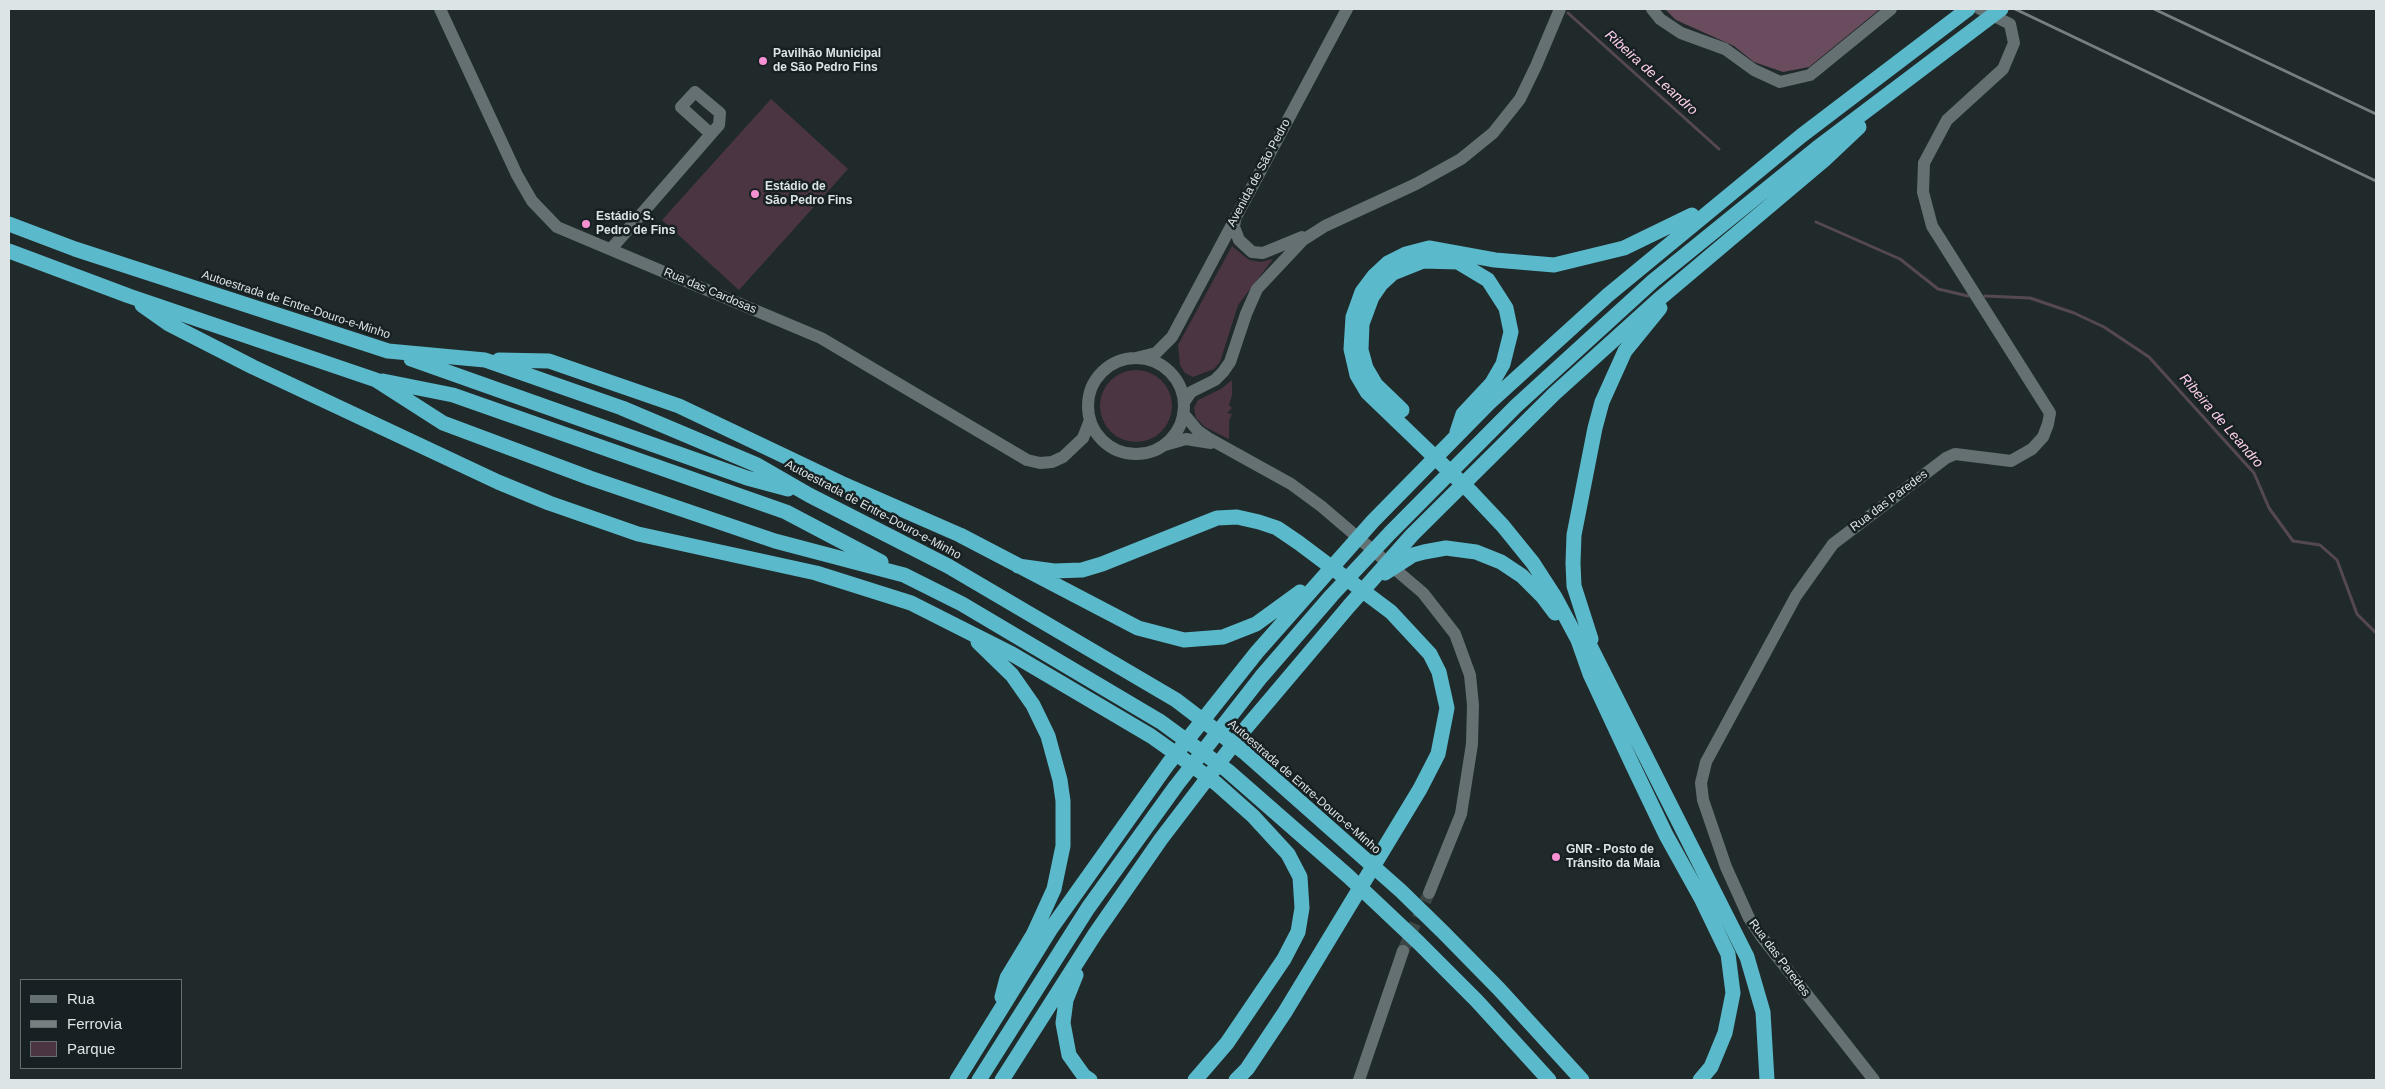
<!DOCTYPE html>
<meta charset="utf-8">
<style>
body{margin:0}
#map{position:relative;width:2385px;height:1089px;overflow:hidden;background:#202a2b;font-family:Helvetica,sans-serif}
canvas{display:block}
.frame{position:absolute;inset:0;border:10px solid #dde4e5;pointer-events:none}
.legend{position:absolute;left:20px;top:979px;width:162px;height:90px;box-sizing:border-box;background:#172022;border:1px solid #666e70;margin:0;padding:6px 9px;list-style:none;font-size:15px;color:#dde4e5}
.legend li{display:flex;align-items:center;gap:10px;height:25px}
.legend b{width:25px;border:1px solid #666e70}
</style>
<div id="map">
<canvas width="2385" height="1089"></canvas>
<div class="frame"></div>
<ul class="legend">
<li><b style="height:6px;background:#657072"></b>Rua</li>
<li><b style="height:6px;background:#777f80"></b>Ferrovia</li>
<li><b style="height:14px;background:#4c3543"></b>Parque</li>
</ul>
</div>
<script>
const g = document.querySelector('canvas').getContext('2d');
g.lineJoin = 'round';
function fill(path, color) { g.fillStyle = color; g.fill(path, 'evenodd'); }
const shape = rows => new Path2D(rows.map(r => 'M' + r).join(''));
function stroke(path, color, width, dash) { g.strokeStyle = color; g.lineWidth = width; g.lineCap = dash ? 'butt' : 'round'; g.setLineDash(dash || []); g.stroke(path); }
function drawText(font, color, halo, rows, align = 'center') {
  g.font = font + ' Helvetica,sans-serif'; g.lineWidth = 5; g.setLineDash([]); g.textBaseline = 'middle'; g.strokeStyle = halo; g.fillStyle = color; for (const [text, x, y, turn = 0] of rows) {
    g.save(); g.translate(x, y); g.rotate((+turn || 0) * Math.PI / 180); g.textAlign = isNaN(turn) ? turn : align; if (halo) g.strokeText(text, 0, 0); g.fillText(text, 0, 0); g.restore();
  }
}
const green = shape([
 [771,99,848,169,739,290,662,220],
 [1232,246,1249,260,1261,262,1273,259,1238,305,1220,362,1214,369,1193,377,1185,373,1180,365,1178,345],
 '1100 406a36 36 0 1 1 72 0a36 36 0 1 1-72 0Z',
 [1232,380,1232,395,1229,405,1232,408,1227,413,1232,414,1229,421,1229,439,1205,427,1196,418,1194,408,1198,400,1221,389]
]);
const forest = shape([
 [1665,9,1880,9,1809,67,1783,72,1754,62,1734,46,1676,20]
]);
const stream = shape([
 [1568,13,1719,149],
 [1816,222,1900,259,1938,289,1968,296],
 [1985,296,2030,298,2074,313,2104,327,2149,357,2254,473,2269,508,2293,541,2320,545,2337,560,2357,614,2376,633]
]);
const minorTunnel = shape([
 [1403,951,1429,893]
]);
const minor = shape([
 [440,9,517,175,532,201,557,227,821,338,1027,460,1040,463,1052,462,1063,457,1083,438,1090,420],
 [1652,9,1660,19,1681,33,1725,49,1754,70,1780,82,1810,75,1891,9],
 [1235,220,1234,227,1239,240,1252,252,1263,253,1302,237],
 [611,249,711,134,719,125,720,113,695,92,681,107,711,134],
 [1136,358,1156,353,1172,337,1347,9],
 '1088 406a48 48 0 1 1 96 0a48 48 0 1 1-96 0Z',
 [1184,402,1191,392,1215,380,1223,372,1230,362,1246,314,1257,289,1303,240,1325,226,1416,184,1461,159,1493,133,1520,99,1536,66,1560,9],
 [1183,413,1198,431,1208,438,1291,484,1321,506,1423,593,1455,634,1470,675,1473,705,1472,744,1461,814,1429,893],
 [1165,445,1186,439,1211,443],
 [1359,1080,1403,951],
 [1874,1080,1761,936,1749,918,1726,867,1703,800,1701,783,1706,762,1796,596,1833,544,1946,458,1955,454,2011,461,2032,449,2043,437,2048,424,2050,413,1932,226,1923,192,1924,163,1947,120,2003,69,2014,43,2010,24,1980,9]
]);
const highway = shape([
 [1692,215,1624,248,1554,265,1495,260,1429,248,1406,254,1388,263,1374,276,1362,292,1353,317,1351,349,1357,375,1367,392,1471,492,1503,526,1533,563,1555,597,1578,640,1590,674,1633,766,1666,835,1701,898,1728,954,1733,993,1725,1033,1711,1067,1700,1080],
 [9,224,75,249,388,351,485,360,622,408,757,465,809,495,948,566,1176,700,1244,752,1401,891,1444,933,1499,989,1582,1080],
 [9,251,129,296,376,380,443,423,590,478,775,541,904,575,962,604,1161,722,1228,771,1348,876,1419,943,1477,1001,1549,1080],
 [142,305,169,324,253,367,498,482,549,503,638,534,816,573,911,603,1012,654,1151,736,1182,758,1217,784,1253,816,1288,854,1300,877,1302,908,1298,932,1284,959,1227,1043,1195,1080],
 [411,359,747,478,788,489],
 [499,360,549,361,679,406,841,483,960,535,1138,628,1184,640,1223,637,1256,624,1300,592],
 [383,381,453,395,786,512,881,562],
 [1402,410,1376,385,1366,368,1361,350,1362,324,1372,297,1381,284,1393,273,1423,261,1458,262,1488,280,1506,308,1511,332,1503,364,1492,383,1463,414,1457,432],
 [1018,566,1054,571,1082,570,1102,564,1217,518,1237,517,1259,522,1277,528,1299,543,1391,612,1430,654,1439,672,1447,708,1438,754,1420,789,1285,1012,1247,1069,1236,1080],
 [1385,573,1413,555,1424,552,1446,548,1476,552,1501,562,1522,576,1543,597,1555,613],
 [1583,632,1747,957,1763,1012,1767,1080],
 [1591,639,1574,586,1573,563,1574,535,1595,428,1602,402,1625,351,1660,308],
 [978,642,1012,675,1033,705,1048,736,1060,780,1063,801,1063,846,1054,889,1033,935,1007,978,1002,997],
 [1076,975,1066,1000,1063,1023,1069,1055,1084,1076,1090,1080],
 [957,1080,1050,930,1168,764,1257,652,1373,521,1489,403,1608,295,1801,136,1968,9],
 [979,1080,1088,908,1176,786,1261,677,1332,595,1390,533,1516,406,1653,281,1817,148,2001,9],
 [1002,1080,1095,934,1161,839,1245,729,1349,606,1412,535,1554,394,1658,300,1824,160,1859,127]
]);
const rail = shape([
 [2015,9,2376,181],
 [2154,9,2376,114]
]);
const markers = [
 [763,61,5,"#f591d2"],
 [755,194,5,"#f591d2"],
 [586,224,5,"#f591d2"],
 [1556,857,5,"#f591d2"]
];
const poiNames = [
 ["Pavilhão Municipal",773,54],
 ["de São Pedro Fins",773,68],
 ["Estádio de",765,187],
 ["São Pedro Fins",765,201],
 ["Estádio S.",596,217],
 ["Pedro de Fins",596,231],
 ["GNR - Posto de",1566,850],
 ["Trânsito da Maia",1566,864]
];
const streetNames = [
 ["Avenida de São Pedro",1259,173,-62],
 ["Rua das Cardosas",710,291,23],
 ["Autoestrada de Entre-Douro-e-Minho",296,305,18],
 ["Rua das Paredes",1889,501,-37],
 ["Autoestrada de Entre-Douro-e-Minho",873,510,28],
 ["Autoestrada de Entre-Douro-e-Minho",1304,787,41],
 ["Rua das Paredes",1779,958,53]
];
const waterNames = [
 ["Ribeira de Leandro",1651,73,42],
 ["Ribeira de Leandro",2221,421,49]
];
fill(green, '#4c3543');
fill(forest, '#694c5e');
stroke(stream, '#554853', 3);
stroke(minorTunnel, '#3c4647', 12, [12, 6]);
stroke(minor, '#657072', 12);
stroke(highway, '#5ab9ca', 15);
stroke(rail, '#777f80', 3);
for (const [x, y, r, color] of markers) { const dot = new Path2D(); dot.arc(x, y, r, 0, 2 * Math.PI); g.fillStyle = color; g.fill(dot); stroke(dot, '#172022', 2); }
drawText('bold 12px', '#dde4e5', '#172022', poiNames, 'left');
drawText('12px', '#dde4e5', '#172022', streetNames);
drawText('italic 14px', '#fccfea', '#172022', waterNames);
</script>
